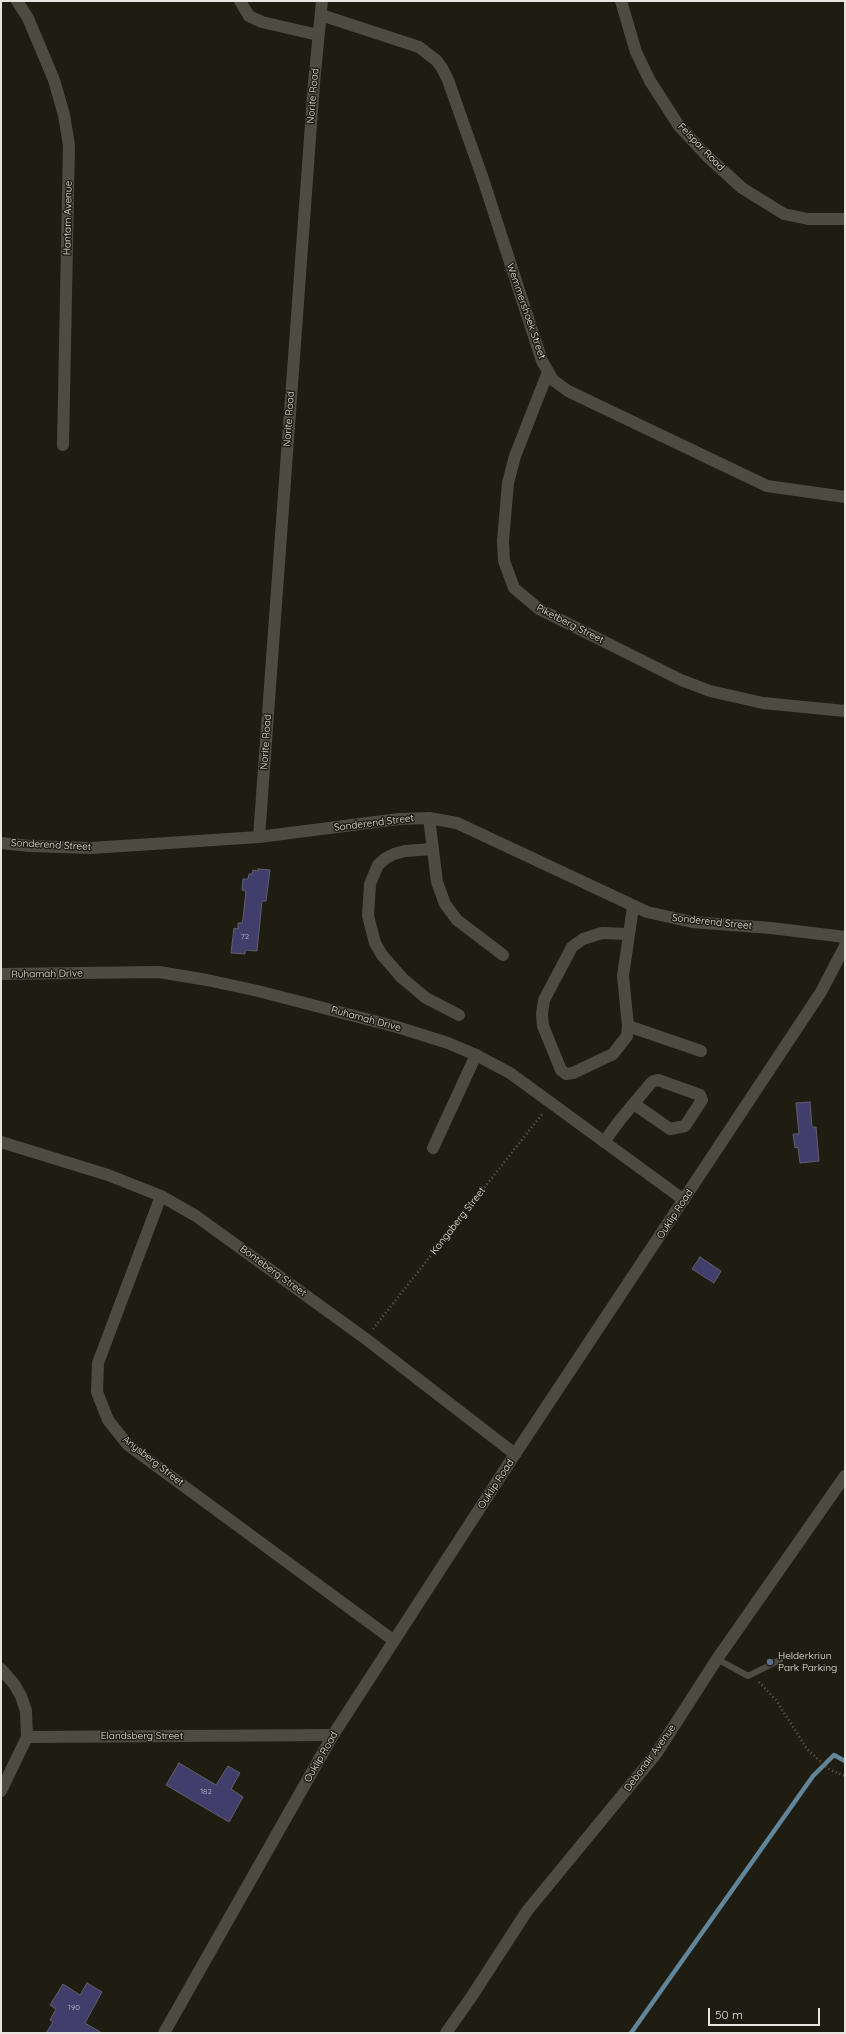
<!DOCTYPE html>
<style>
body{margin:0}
#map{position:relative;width:846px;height:2034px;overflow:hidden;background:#1f1d12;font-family:Quicksand,sans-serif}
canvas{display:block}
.frame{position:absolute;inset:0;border:2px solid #e7e5de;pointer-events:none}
.scale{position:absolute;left:708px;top:2008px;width:112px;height:18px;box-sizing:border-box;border:2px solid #e7e5de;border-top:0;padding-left:5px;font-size:12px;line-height:14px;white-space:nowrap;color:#e7e5de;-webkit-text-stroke:3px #1f1d12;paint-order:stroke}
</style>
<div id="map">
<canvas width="846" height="2034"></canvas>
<div class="frame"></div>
<div class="scale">50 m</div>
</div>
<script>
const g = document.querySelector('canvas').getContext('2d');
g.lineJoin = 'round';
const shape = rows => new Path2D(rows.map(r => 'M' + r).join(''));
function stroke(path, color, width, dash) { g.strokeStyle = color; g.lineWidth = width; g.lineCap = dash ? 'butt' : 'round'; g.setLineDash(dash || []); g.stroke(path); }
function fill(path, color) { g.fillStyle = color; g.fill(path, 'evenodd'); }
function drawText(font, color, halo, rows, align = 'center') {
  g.font = font + ' Quicksand,sans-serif'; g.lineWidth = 3; g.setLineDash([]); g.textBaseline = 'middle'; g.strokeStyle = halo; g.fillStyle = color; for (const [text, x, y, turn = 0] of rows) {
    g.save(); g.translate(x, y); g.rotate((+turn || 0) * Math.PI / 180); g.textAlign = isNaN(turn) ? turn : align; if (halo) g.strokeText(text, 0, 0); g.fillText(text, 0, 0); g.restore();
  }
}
const stream = shape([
 [631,2033,813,1776,834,1755,845,1761]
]);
const building = shape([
 [258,869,270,870,266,901,262,901,257,951,245,950,245,954,231,953,234,928,238,929,238,923,242,923,243,919,246,891,242,890,243,879,248,879,249,874,252,874,253,870,258,871,258,869],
 [810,1102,812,1127,816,1127,819,1161,800,1163,798,1147,795,1148,793,1134,799,1134,796,1103,810,1102],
 [700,1257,721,1271,714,1283,692,1269,700,1257],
 [179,1763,216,1785,228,1766,240,1773,231,1789,243,1797,229,1822,166,1785,179,1763],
 [87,1983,102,1992,85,2023,102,2033,46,2033,53,2022,50,2020,56,2009,50,2005,63,1984,80,1995,87,1983]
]);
const path = shape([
 [373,1329,543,1113],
 [759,1682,776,1700,807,1749,830,1770,845,1776]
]);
const lane = shape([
 [717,1659,748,1676,780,1660]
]);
const street = shape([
 [17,1,28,18,54,80,64,115,69,145,63,445],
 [240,1,249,16,262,22,318,35],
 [621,1,636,52,650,81,679,126,707,156,742,188,784,214,808,219,845,219],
 [321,15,419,47,437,61,442,68,448,80,483,179,542,361,553,380,568,391,767,486,845,497],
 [548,372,515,456,508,483,503,541,504,561,514,588,539,609,681,680,710,691,763,703,845,711],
 [429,818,437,882,445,904,457,920,503,955],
 [259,837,314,83,322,1],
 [1,843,30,846,90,848,153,844,259,837,399,819,429,818,457,823,647,912,692,922,771,928,845,937],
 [433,849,405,851,394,854,386,858,378,865,370,884,368,916,375,943,382,955,402,978,426,998,459,1015],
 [628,934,602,933,583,939,572,947,544,1000,542,1014,543,1026,561,1070,566,1074,573,1073,613,1054,627,1036,628,1026,623,976,633,907],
 [628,1026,701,1051],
 [1,1142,108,1175,161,1196,196,1216,366,1339,515,1454],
 [604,1142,620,1120,651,1083,654,1081,658,1080,700,1095,702,1100,685,1126,670,1129,634,1104],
 [433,1148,476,1055],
 [161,1196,98,1363,97,1392,108,1420,128,1445,393,1640],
 [1,1669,14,1684,21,1696,26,1711,27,1737,1,1791],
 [27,1737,333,1735],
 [446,2033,472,1996,527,1911,656,1754,717,1659,845,1476]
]);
const secondary = shape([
 [1,974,159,972,207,980,258,991,397,1027,448,1043,476,1055,510,1073,684,1200],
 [164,2033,333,1735,515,1454,821,992,845,946]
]);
const markers = [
 [770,1662,4,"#5c6f8a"]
];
const numberNames = [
 ["72",245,937],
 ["182",206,1792],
 ["190",74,2008]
];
const streetNames = [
 ["Norite Road",313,96,-85],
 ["Felspar Road",701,147,46],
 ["Hantam Avenue",68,218,-89],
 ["Wemmershoek Street",526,311,71],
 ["Norite Road",289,419,-86],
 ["Piketberg Street",570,624,27],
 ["Norite Road",266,742,-86],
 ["Sonderend Street",374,823,-7],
 ["Sonderend Street",51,845,3],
 ["Sonderend Street",712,922,6],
 ["Ruhamah Drive",47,974,-1],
 ["Ruhamah Drive",366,1019,15],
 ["Ouklip Road",675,1214,-57],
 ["Kongaberg Street",458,1221,-52],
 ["Bonteberg Street",273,1271,36],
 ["Anysberg Street",153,1461,38],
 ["Ouklip Road",496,1484,-57],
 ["Elandsberg Street",142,1736],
 ["Ouklip Road",321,1757,-60],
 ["Debonair Avenue",650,1758,-54]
];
const poiNames = [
 ["Helderkriun",778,1656],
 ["Park Parking",778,1668]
];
stroke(stream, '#618599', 4.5);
fill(building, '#413e6c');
stroke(building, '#60606c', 1);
stroke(path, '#626057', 2.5, [1, 3]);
stroke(lane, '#4e4c40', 6);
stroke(street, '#4e4c40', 12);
stroke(secondary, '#4e4c40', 12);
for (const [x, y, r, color] of markers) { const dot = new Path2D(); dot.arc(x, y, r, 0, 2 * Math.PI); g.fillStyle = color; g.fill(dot); stroke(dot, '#1f1d12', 1.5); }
drawText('8px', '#bebbc2', null, numberNames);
drawText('10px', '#e7e5de', '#1f1d12', streetNames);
drawText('10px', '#e7e5de', '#1f1d12', poiNames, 'left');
</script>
